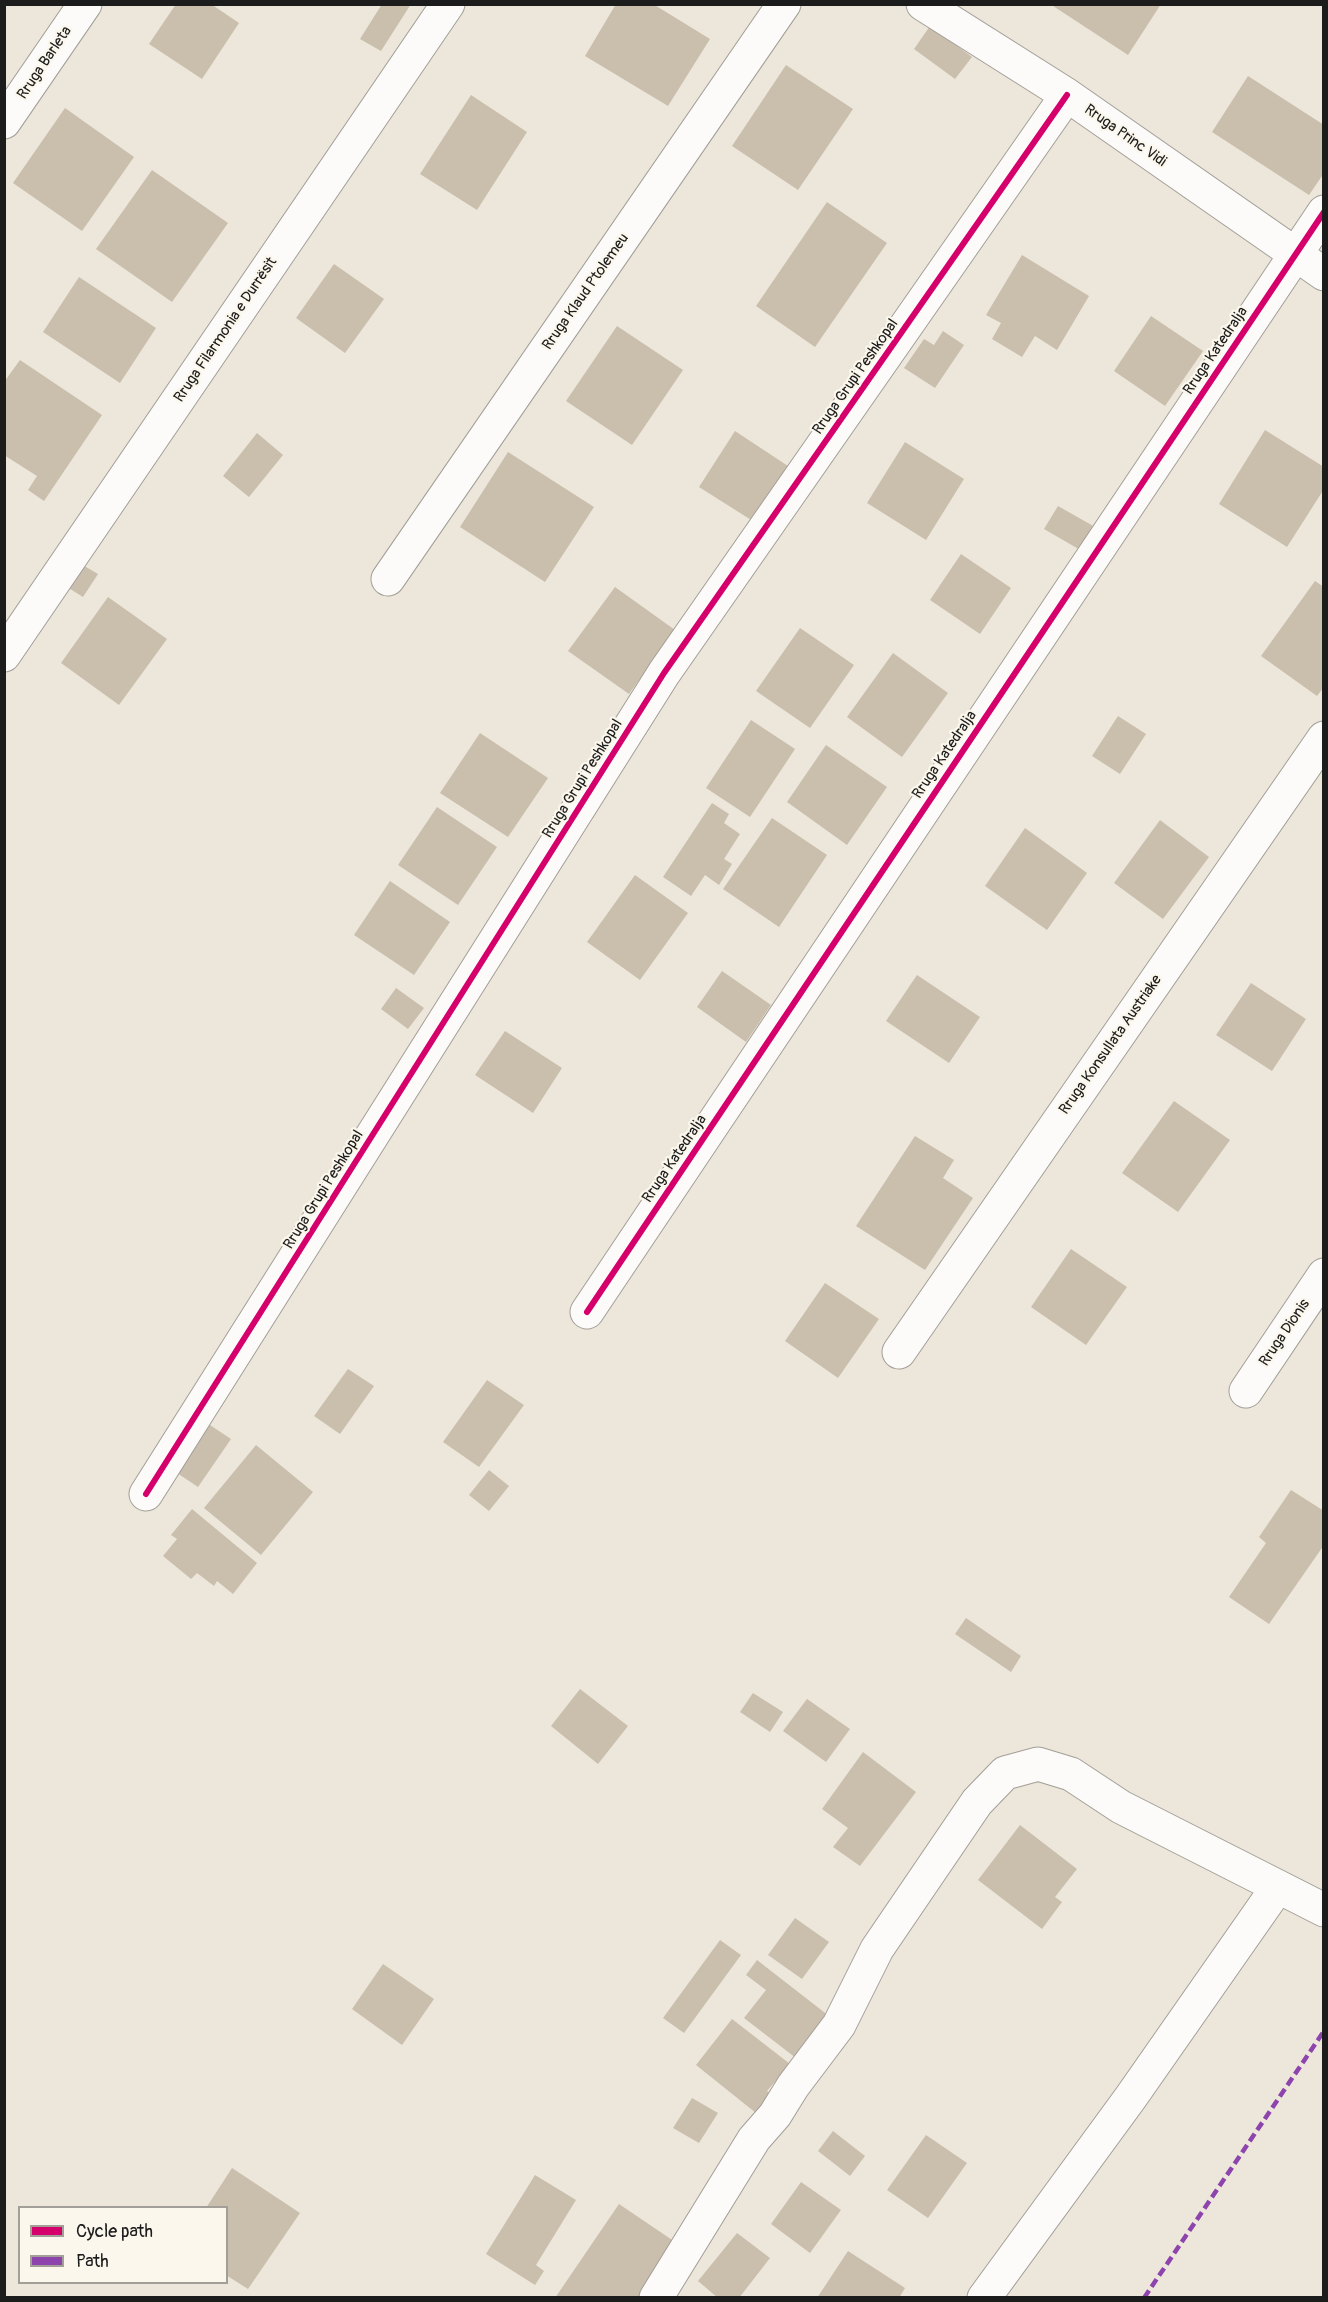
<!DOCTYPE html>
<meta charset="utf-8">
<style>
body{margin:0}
#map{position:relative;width:1328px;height:2302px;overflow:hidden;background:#ede7db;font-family:Pangolin,sans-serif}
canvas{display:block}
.frame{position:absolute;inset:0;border:6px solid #1c1c1c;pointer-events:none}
.legend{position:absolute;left:18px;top:2206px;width:210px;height:78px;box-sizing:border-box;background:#fbf7ec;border:2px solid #a29f99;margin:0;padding:8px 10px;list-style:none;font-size:18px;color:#1c1c1c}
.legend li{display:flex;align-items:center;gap:12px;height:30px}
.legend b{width:30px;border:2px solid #a29f99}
</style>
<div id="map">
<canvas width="1328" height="2302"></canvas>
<div class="frame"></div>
<ul class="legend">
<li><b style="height:8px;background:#d6006c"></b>Cycle path</li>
<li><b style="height:8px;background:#8e44ad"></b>Path</li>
</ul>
</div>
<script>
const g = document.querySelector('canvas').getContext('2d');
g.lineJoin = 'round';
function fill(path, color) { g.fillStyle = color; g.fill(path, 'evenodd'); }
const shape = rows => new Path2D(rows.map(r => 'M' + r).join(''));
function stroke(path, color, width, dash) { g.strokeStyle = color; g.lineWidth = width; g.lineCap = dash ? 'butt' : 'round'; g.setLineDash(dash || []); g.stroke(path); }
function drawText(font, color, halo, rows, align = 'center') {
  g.font = font + ' Pangolin,sans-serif'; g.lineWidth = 4.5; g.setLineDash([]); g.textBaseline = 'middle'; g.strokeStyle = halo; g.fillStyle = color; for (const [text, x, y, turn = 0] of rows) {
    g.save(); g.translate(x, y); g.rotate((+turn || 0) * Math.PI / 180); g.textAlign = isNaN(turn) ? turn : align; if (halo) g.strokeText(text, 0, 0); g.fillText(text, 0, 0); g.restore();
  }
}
const building = shape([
 [176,4,211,4,239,23,202,79,149,44],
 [382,4,411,4,381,51,360,39],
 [616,4,653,4,710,39,668,106,585,56],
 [1050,4,1161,4,1128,55],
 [930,26,972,57,955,79,914,49],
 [786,65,853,109,798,190,732,146],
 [1248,76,1324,125,1324,173,1309,195,1212,132],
 [471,95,527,132,477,210,420,174],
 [65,108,134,157,82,231,13,183],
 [152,170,228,223,172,302,96,249],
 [827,202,887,243,815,347,756,306],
 [1022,255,1089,296,1057,350,1035,336,1022,357,992,339,1001,323,986,315],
 [334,264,384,299,345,353,296,318],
 [79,277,156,328,120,383,43,332],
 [1151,316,1203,351,1165,406,1114,371],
 [617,326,683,370,632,445,566,401],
 [943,331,964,345,935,388,904,368,924,339,934,345],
 [20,360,102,415,44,501,28,490,37,476,4,455,4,382],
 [1265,430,1324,467,1324,489,1287,547,1219,504],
 [735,431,791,468,756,523,699,487],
 [257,433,283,455,249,497,223,476],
 [905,442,964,479,926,540,867,503],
 [508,452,594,507,545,582,460,527],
 [1058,506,1095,527,1082,551,1044,529],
 [961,554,1011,588,980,634,930,600],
 [81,564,98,574,83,597,67,587],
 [1315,581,1324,587,1324,687,1317,696,1261,656],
 [615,587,675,630,629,694,568,651],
 [108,597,167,639,119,705,61,663],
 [800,628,854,665,810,728,756,691],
 [893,653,948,693,902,757,847,717],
 [1118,716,1146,734,1120,774,1092,756],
 [751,720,795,749,750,817,706,788],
 [480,733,548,778,508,837,440,793],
 [826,745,887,787,847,845,787,802],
 [712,803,729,814,724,823,740,834,724,859,732,864,719,885,705,875,691,896,663,877],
 [437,807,497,847,458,905,398,865],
 [772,818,827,855,779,927,723,889],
 [1160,820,1209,857,1163,919,1114,883],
 [1025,828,1087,873,1047,930,985,886],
 [635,875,688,913,640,980,587,942],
 [390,881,450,922,414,975,354,935],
 [722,971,771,1005,746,1042,697,1007],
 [917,975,980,1017,949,1063,886,1021],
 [1251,983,1306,1019,1272,1071,1216,1035],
 [396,988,424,1008,408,1029,381,1009],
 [505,1031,562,1068,533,1113,475,1075],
 [1174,1101,1230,1140,1178,1212,1122,1173],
 [915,1136,954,1160,943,1178,973,1198,925,1270,856,1226],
 [1071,1249,1127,1287,1086,1345,1031,1307],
 [825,1283,879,1319,838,1378,785,1341],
 [348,1369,374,1386,340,1434,314,1416],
 [487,1380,524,1405,479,1467,443,1442],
 [204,1421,231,1439,198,1487,171,1469],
 [256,1445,313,1492,261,1555,204,1508],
 [489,1470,509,1486,489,1511,469,1495],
 [1291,1490,1324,1511,1324,1545,1269,1624,1229,1597,1266,1543,1259,1537],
 [192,1509,257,1563,233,1594,217,1581,214,1586,197,1573,191,1579,163,1556,177,1539,171,1535],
 [966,1618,1021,1656,1011,1672,955,1634],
 [580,1689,628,1726,598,1764,551,1726],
 [753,1693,783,1712,770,1732,740,1712],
 [807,1699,850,1729,826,1762,783,1731],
 [863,1752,916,1792,860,1866,833,1847,848,1828,822,1809],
 [1020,1825,1077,1869,1055,1897,1062,1902,1042,1929,978,1880],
 [795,1918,829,1942,802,1979,768,1955],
 [720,1940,741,1955,684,2033,663,2018],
 [757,1960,838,2023,805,2065,744,2018,766,1990,746,1975],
 [383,1964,434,1999,402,2045,352,2009],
 [732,2019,790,2064,767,2091,781,2103,766,2121,696,2065],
 [692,2098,718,2113,699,2143,673,2128],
 [833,2131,865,2156,850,2176,818,2151],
 [926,2135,967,2163,928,2218,887,2190],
 [232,2168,300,2213,248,2289,226,2275,226,2208,206,2208],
 [535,2175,576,2200,536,2265,544,2271,535,2285,486,2254],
 [801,2182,841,2210,810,2253,771,2224],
 [619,2204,684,2248,650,2298,555,2298],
 [737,2233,770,2258,739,2298,718,2298,698,2281],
 [848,2251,905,2288,899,2298,817,2298]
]);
const minor = shape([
 [923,4,1067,95,1324,274],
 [4,122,85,4],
 [388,579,784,4],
 [4,655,448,4],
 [587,1312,1324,212],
 [899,1352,1324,738],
 [1246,1391,1324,1275],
 [146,1494,664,673,1067,95],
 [656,2298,754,2139,775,2115,793,2086,839,2025,877,1949,977,1802,1005,1773,1038,1764,1071,1774,1121,1807,1324,1910],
 [984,2298,1131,2097,1277,1888]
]);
const quiet = shape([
 [1144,2298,1324,2031]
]);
const cycleway = shape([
 [587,1312,1324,212],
 [146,1494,664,673,1067,95]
]);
const streetNames = [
 ["Rruga Barleta",45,63,-56],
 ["Rruga Princ Vidi",1125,136,35],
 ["Rruga Klaud Ptolemeu",586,292,-55],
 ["Rruga Filarmonia e Durrësit",226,330,-56],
 ["Rruga Katedralja",1216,351,-56],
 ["Rruga Grupi Peshkopal",856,377,-55],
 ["Rruga Katedralja",945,755,-56],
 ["Rruga Grupi Peshkopal",583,779,-58],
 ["Rruga Konsullata Austriake",1111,1045,-55],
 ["Rruga Katedralja",675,1159,-56],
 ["Rruga Grupi Peshkopal",324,1190,-58],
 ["Rruga Dionis",1285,1333,-56]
];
fill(building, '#cabead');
stroke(minor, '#a29e97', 35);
stroke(minor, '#fcfbfa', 33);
stroke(quiet, '#8e44ad', 4.5, [9, 4.5]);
stroke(cycleway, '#d6006c', 6);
drawText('15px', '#1c1c1c', '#fbf7ec', streetNames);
</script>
